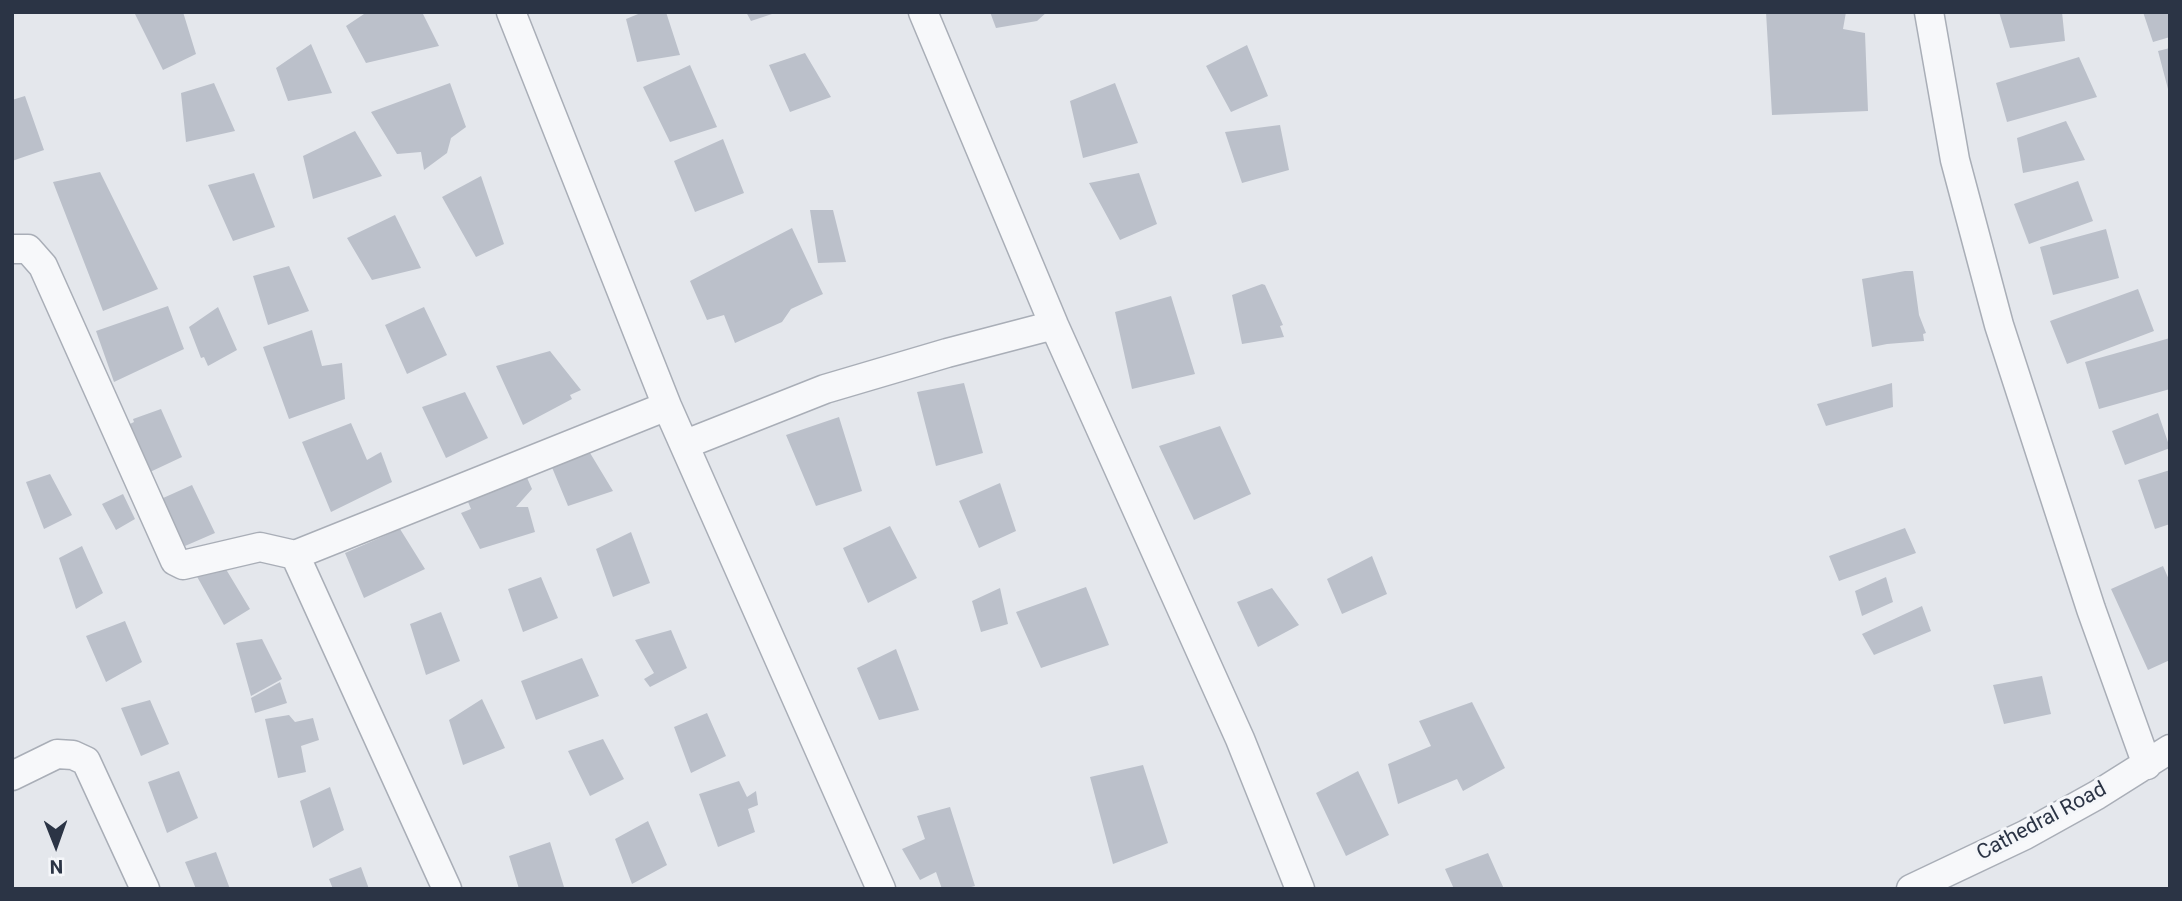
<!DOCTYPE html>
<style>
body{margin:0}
#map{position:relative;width:2182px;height:901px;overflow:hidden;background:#e4e7ec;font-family:Roboto,sans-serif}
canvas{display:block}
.frame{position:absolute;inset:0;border:14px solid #2b3445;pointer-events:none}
.north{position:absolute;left:21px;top:810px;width:70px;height:70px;-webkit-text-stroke:5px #f4f6f9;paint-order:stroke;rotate:179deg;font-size:19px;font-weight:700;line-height:28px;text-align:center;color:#2b3445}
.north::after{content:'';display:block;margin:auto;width:24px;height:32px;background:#2b3445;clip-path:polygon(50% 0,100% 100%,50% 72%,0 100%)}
</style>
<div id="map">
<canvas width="2182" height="901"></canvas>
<div class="frame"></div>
<div class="north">N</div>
</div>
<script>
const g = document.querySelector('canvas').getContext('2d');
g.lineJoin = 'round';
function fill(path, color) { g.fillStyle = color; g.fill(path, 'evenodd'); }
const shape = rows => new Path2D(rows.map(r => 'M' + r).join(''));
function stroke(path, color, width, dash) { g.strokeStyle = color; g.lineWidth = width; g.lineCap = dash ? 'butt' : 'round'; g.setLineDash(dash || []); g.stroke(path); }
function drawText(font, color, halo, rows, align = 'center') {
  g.font = font + ' Roboto,sans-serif'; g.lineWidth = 6; g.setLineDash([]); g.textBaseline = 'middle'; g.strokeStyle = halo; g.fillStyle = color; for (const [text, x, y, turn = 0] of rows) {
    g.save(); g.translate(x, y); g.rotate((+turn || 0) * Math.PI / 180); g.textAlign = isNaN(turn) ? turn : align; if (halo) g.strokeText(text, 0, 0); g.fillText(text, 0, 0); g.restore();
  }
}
const building = shape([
 [138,12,183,12,196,54,163,70,135,14],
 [367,12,422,12,439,46,366,63,346,26],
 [643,12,666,12,680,55,637,62,626,19],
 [746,12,775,12,775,13,751,21],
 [990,12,1047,12,1037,21,996,28],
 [1766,12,1846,12,1843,29,1865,33,1868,111,1772,115],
 [1999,12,2062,12,2065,41,2010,48],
 [2143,12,2170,12,2170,37,2153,42],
 [311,44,332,93,288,101,276,68],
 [1247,45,1268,96,1231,112,1206,66],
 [2170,48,2170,88,2168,89,2158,51],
 [805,53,831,97,790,112,769,65],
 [2079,57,2097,97,2007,122,1996,83],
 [690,65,717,127,670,142,643,87],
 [214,83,235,131,186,142,181,93],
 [450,83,466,127,451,138,447,153,424,170,421,152,397,154,371,112],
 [1115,83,1138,143,1083,158,1070,101],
 [25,96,44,150,12,161,12,100],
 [2066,121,2085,160,2023,173,2017,138],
 [1280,125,1289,170,1242,183,1225,132],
 [355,131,382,176,313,199,303,156],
 [723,139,744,193,695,212,674,161],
 [100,172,158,289,103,311,53,182],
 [254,173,275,227,233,241,208,185],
 [1139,173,1157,224,1120,240,1089,183],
 [481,176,504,244,476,257,442,197],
 [2078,181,2093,221,2029,244,2014,204],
 [810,210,833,210,846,262,818,263],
 [395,215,421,268,372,280,347,238],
 [792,228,823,294,791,309,782,322,735,343,724,315,707,320,690,281],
 [2106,229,2119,278,2053,295,2040,247],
 [289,266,309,311,268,325,253,276],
 [1905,271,1913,271,1919,315,1926,333,1923,334,1924,341,1887,344,1872,347,1862,279],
 [1262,284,1265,285,1283,325,1280,326,1284,337,1242,344,1232,295],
 [2138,289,2154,331,2067,364,2050,321],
 [1171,296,1195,374,1132,389,1115,312],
 [168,306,184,349,114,382,96,331],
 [218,307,237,350,208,366,204,357,201,358,189,327],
 [424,307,447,355,407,374,385,325],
 [312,330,322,366,342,363,345,399,289,419,263,347],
 [2170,338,2170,389,2099,409,2085,362],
 [550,351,581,390,570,395,572,399,523,425,496,366],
 [964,383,983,453,936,466,917,392],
 [1892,383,1893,407,1826,426,1817,404],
 [465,392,488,438,446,458,422,407],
 [161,409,182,457,150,472,130,424,134,422,133,419],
 [2158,413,2170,448,2125,465,2112,431],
 [839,417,862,491,816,506,786,435],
 [351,423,367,460,381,452,392,482,331,512,302,442],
 [1220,426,1251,494,1194,520,1159,446],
 [584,443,613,491,568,506,551,465],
 [2170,470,2170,524,2155,529,2138,480],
 [524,471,532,489,516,507,528,507,535,532,480,549,461,513,471,509,463,490],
 [50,474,72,515,44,529,26,482],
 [1000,483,1016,531,979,548,959,501],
 [192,485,215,533,185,546,161,499],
 [123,494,135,519,116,530,102,504],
 [890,526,917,578,868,603,843,548],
 [1905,528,1916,553,1839,581,1829,556],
 [400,529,425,569,364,598,345,553],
 [631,532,650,583,613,597,596,549],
 [82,546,103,593,76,609,59,558],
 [1372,556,1387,594,1342,614,1327,579],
 [221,561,250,609,224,625,195,573],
 [2163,566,2170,582,2170,660,2148,670,2111,589],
 [541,577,558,618,523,632,508,589],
 [1886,577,1893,602,1862,616,1855,591],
 [1086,587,1109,645,1041,668,1016,612],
 [1000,588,1008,624,981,632,972,601],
 [1272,588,1299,625,1258,647,1237,602],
 [1922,606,1931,631,1874,655,1862,634],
 [441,612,460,661,426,675,410,624],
 [125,621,142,662,106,682,86,636],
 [671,630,687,668,650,687,644,679,654,673,635,640],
 [262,639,282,679,251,696,236,643],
 [896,649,919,710,879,720,857,668],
 [582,658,599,696,536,720,521,681],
 [2042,676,2051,714,2004,724,1993,685],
 [280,682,287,703,255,713,251,698],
 [482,699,505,748,463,765,449,720],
 [150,700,169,744,141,756,121,708],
 [1472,702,1505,768,1463,791,1457,779,1398,804,1388,764,1431,746,1419,721],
 [707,713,726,756,691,773,674,727],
 [289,715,295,722,313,718,319,740,301,746,306,772,278,778,265,719],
 [603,739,624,779,590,796,568,751],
 [1143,765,1168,843,1113,864,1090,777],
 [179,771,198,818,167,833,148,782],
 [1358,771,1389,835,1346,856,1316,793],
 [739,781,747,797,756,791,758,805,748,809,755,832,718,847,699,794],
 [330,787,344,830,313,848,300,801],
 [950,807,975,886,963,889,942,889,936,872,920,880,902,849,925,839,917,816],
 [648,821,667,865,632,884,615,839],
 [550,842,564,887,559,889,519,889,509,856],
 [216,852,230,889,196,889,185,862],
 [1488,853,1504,889,1454,889,1445,869],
 [361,867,369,889,333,889,329,879]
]);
const street = shape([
 [511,12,667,406,881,889],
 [923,12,1054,325,1240,739,1300,889],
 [1929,12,1955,160,1999,325,2091,609,2147,765],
 [12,249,28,249,43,266,175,561,183,565,260,547,295,555,667,406],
 [686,444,825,389,947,353,1054,325],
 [295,555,447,889],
 [12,776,57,754,73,755,86,761,145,889],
 [1911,889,2025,835,2097,795,2170,749]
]);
const streetNames = [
 ["Cathedral Road",2042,822,-28]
];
fill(building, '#bbc0ca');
stroke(street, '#a9aeb7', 31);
stroke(street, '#f7f8fa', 28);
drawText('21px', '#2b3445', '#f4f6f9', streetNames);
</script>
